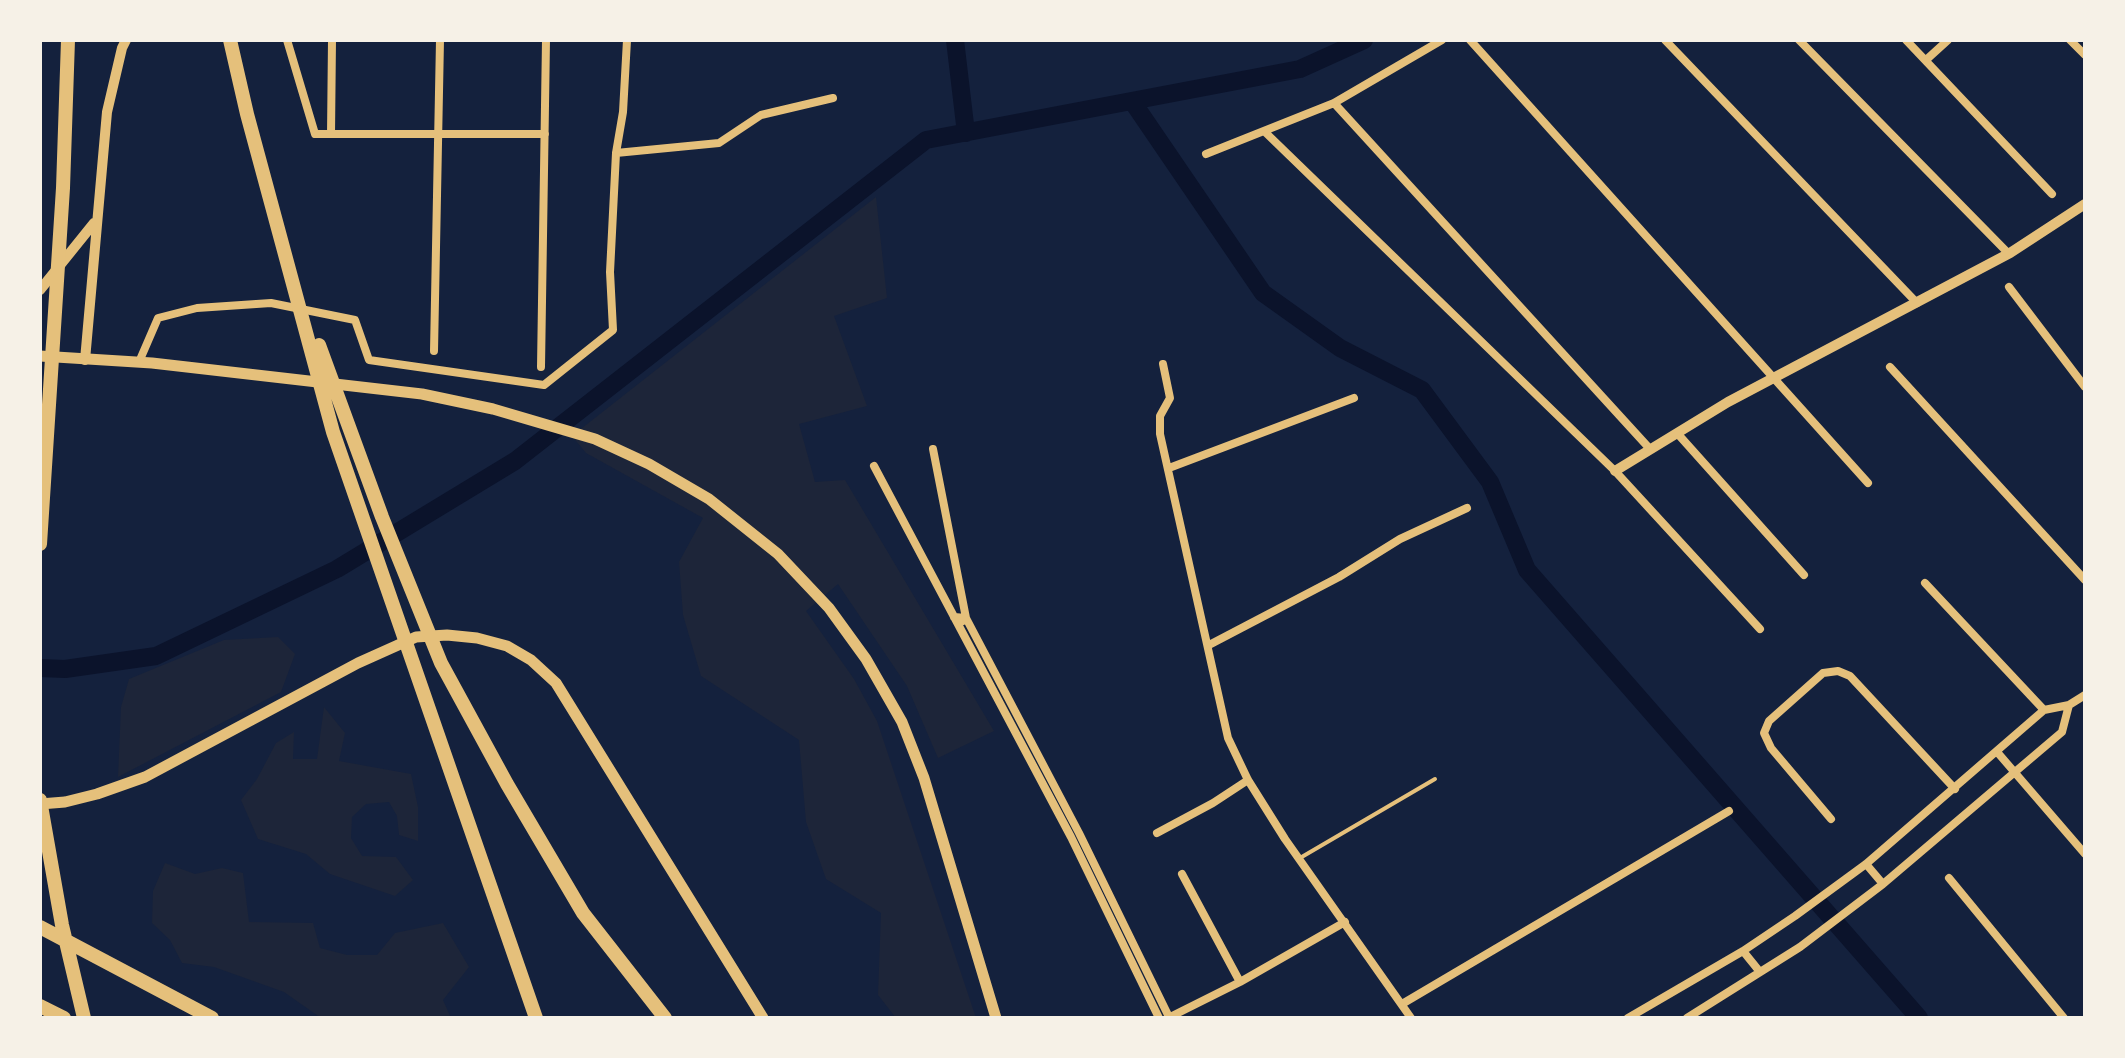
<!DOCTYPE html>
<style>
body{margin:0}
#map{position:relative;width:2125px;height:1058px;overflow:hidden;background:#14213d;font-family:Overpass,sans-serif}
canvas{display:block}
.frame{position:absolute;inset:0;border:42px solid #f6f1e7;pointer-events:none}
</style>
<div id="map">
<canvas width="2125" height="1058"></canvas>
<div class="frame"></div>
</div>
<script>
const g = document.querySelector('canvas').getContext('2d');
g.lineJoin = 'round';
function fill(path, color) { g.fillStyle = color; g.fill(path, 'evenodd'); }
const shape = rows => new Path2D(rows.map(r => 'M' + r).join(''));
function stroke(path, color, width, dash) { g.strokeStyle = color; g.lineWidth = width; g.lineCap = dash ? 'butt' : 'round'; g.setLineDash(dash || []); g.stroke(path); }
const green = shape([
 [876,197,887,298,834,316,867,406,799,424,815,482,845,480,994,731,938,758,907,686,838,584,806,611,854,679,877,721,976,1018,896,1018,878,995,881,913,826,879,806,822,799,740,701,676,683,615,679,562,703,518,586,453,572,436],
 [278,637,295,654,281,692,118,777,121,707,129,679,224,640],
 [324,707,345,733,339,761,411,774,418,807,418,841,399,835,397,816,389,802,366,804,352,817,351,838,362,856,396,857,413,880,395,896,330,874,306,854,258,839,241,800,257,779,276,743,294,732,293,759,317,759],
 [165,863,195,874,222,868,243,873,249,922,313,923,320,948,347,955,377,955,395,933,443,923,469,967,443,1000,451,1018,321,1018,284,992,214,967,182,963,170,940,152,923,153,891]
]);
const canal = shape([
 [955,40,966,133],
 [1132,101,1263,293,1340,348,1422,390,1490,482,1527,570,1919,1018],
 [40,668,65,669,156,656,337,569,515,461,926,140,1300,69,1364,40]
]);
const service = shape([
 [1300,858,1435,779]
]);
const minor = shape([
 [287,40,315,134,545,134],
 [1470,40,1868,483],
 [1665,40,1917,303],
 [1799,40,2008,253],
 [1906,40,2052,194],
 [2070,40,2085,55],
 [1926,60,1948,40],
 [1334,103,1650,449],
 [1265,132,1615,471,1760,629],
 [331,134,332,40],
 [616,153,719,143,761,115,833,98],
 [1206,154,1334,103,1442,40],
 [2009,287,2085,387],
 [434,351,440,40],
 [139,362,158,318,197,308,271,303,355,320,369,360,544,385,613,330,610,272,616,153,623,112,627,40],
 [1163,364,1170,398,1160,416,1160,434,1228,738,1248,780,1285,839,1411,1018],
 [541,367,546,40],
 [1890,367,2085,580],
 [1677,433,1804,575],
 [933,449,966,618,963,621],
 [874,466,1071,837,1159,1018],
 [1169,468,1354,398],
 [1925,583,2044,710],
 [954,617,966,618,1079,833,1169,1017],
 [1209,645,1339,577,1400,539,1467,508],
 [1998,753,2085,854],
 [1831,819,1771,748,1764,733,1769,721,1823,673,1838,671,1850,676,1955,789],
 [1157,833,1213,803,1248,780],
 [1866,864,1883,884],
 [1182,874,1240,982],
 [1949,878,2064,1018],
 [1743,951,1760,972],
 [1402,1004,1729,811],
 [1168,1018,1240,982,1345,922],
 [1628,1018,1743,951,1795,916,1866,864,2044,710,2069,705,2085,695],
 [1687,1018,1800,947,1883,884,2062,732,2069,705]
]);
const tertiary = shape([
 [40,290,94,223],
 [85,360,107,112,122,48,126,40],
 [1615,471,1728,402,2010,253,2085,204]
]);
const secondary = shape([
 [40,356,152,363,422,394,493,409,595,439,649,464,709,499,778,554,829,608,866,659,902,722,924,778,996,1018],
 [40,804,65,802,97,794,145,777,358,663,416,637,447,635,477,638,507,646,531,660,556,683,763,1018]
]);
const motorway = shape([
 [230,40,247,114,333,432,536,1018],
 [319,345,382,517,441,663,507,784,583,913,665,1018],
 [40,544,63,188,68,40],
 [40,800,62,925,84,1018],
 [40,927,212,1018],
 [40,1006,64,1018]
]);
fill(green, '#1d2539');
stroke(canal, '#0b132b', 18);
stroke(service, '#e5c07b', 4);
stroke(minor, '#e5c07b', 8);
stroke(tertiary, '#e5c07b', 10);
stroke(secondary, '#e5c07b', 11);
stroke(motorway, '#e5c07b', 14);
</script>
